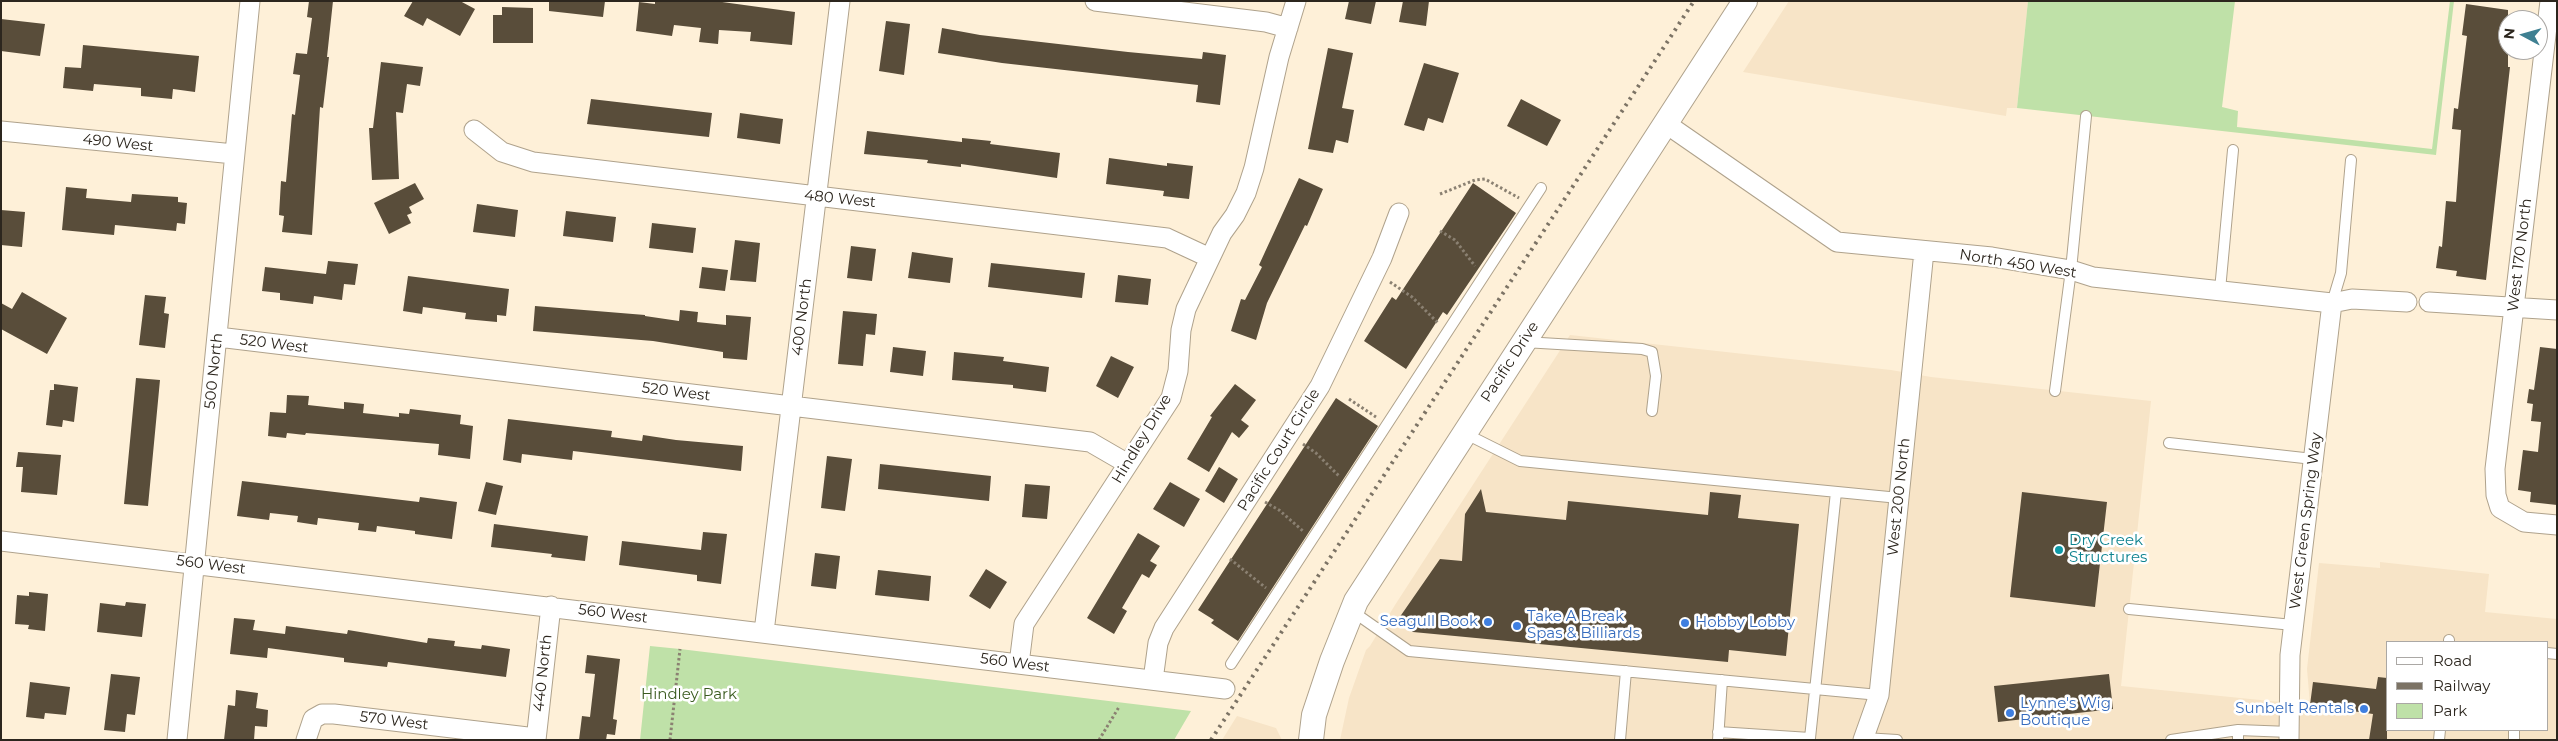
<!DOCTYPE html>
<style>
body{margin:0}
#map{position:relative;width:2558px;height:741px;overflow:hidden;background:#fef0d8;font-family:Montserrat,sans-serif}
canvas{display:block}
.frame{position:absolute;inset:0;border:2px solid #2c261e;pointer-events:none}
.legend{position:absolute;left:2386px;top:641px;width:162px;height:90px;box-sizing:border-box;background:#fff;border:1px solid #aba8a5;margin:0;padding:6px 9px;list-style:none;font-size:15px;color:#2c261e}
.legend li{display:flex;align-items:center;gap:10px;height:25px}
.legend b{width:25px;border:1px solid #aba8a5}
.north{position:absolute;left:2498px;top:10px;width:50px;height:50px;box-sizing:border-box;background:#fff;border:1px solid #aba8a5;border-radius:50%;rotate:276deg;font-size:14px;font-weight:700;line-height:20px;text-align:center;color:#2c261e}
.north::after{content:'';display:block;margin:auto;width:18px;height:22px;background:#3f8092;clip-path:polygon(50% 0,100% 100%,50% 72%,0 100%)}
</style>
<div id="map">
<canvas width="2558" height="741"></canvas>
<div class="frame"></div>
<ul class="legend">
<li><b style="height:6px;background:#fff"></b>Road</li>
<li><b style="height:6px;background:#7c7365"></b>Railway</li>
<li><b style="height:14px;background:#bfe1a8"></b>Park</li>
</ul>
<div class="north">N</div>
</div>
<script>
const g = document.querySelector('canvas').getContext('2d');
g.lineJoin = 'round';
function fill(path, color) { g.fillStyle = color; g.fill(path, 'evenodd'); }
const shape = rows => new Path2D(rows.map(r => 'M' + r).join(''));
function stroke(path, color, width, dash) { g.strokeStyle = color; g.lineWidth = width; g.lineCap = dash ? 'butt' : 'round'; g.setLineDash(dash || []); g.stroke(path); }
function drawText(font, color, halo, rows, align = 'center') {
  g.font = font + ' Montserrat,sans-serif'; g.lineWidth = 5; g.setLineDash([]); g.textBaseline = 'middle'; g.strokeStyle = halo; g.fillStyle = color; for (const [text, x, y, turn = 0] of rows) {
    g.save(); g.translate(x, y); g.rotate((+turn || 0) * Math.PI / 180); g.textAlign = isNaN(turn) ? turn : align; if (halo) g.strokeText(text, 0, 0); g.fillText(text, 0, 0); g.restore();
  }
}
const built = shape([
 [1789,1,2028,1,2017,108,2007,108,2006,116,1743,72],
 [1570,335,1891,370,1931,377,2151,401,2121,686,2310,705,2307,669,2319,563,2380,568,2380,562,2489,574,2485,612,2557,619,2557,740,1340,740,1349,698,1366,650,1370,646,1395,605],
 [2387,642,2547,642,2547,730,2387,730],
 [1237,716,1276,728,1282,740,1222,740]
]);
const green = shape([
 [2028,1,2235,1,2222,107,2238,111,2237,127,2432,149,2450,1,2454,1,2436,155,2017,108],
 [650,646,680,649,1191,711,1174,740,640,740]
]);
const building = shape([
 [309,1,333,1,327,57,329,57,323,108,320,107,312,235,282,232,284,216,279,215,281,181,286,182,292,114,295,115,300,75,293,74,296,53,307,54,312,18,307,17],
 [413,1,460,1,475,9,460,36,427,18,423,26,404,16],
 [549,1,605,1,603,17,549,11],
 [655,1,715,1,795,12,792,45,750,41,751,32,719,30,718,44,699,42,701,28,674,25,672,36,636,31,639,2,655,4],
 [1349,1,1376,1,1371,24,1345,19],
 [1403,1,1429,1,1426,26,1399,22],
 [2466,4,2508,10,2508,67,2510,67,2486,280,2456,276,2457,271,2436,268,2439,246,2442,247,2446,201,2456,202,2461,130,2452,129,2454,108,2458,109,2467,36,2462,35],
 [502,7,533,8,533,43,493,43,493,15,502,15],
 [1,19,45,24,40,56,1,51],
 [886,21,910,24,904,75,879,71],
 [942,28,980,35,1128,52,1202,59,1203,52,1226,55,1220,105,1196,102,1198,85,1002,63,938,53],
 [83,45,199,56,195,92,173,89,172,99,141,96,141,88,94,84,93,91,63,88,65,67,81,68],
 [1328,48,1353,53,1342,108,1354,110,1348,143,1336,140,1333,153,1308,149],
 [381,62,423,67,420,86,407,84,403,113,396,112,399,179,372,180,369,128,373,128],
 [1424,63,1459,73,1443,123,1428,118,1424,131,1404,125],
 [591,99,712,113,709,137,587,124],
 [1521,99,1561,120,1547,146,1507,126],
 [740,113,783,119,780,144,737,138],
 [867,131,962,142,962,138,991,141,990,144,1060,153,1057,178,961,164,961,167,927,163,928,160,864,154],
 [1109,158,1167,166,1167,163,1193,166,1189,199,1163,196,1164,191,1106,184],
 [1299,178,1323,189,1307,226,1305,225,1267,303,1256,340,1231,331,1241,299,1245,300,1262,267,1259,265],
 [415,183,424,199,409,207,412,213,407,215,411,223,389,234,374,203],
 [1473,183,1516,213,1447,315,1443,312,1406,369,1364,341,1392,297,1396,300],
 [66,187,87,189,86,198,131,202,132,194,178,197,178,202,187,203,185,224,177,223,176,231,115,225,114,235,62,230],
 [477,204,518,210,515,237,473,232],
 [1,210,25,212,22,247,1,245],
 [566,211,616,217,613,242,563,236],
 [652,223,696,228,693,253,649,248],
 [735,240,760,243,756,282,730,280],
 [851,246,876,249,872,281,847,278],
 [912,252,953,258,950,283,908,278],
 [328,261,358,264,355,285,344,284,342,300,314,296,313,304,280,300,280,293,262,291,265,267,326,274],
 [991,263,1085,273,1082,298,988,287],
 [702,267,728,270,725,291,699,288],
 [1118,275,1151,279,1148,305,1115,302],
 [408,276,509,289,506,316,497,315,497,322,465,319,466,313,423,307,422,314,403,311],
 [22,292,67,318,47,354,1,329,1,303,12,309],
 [145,295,166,297,164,313,169,314,165,348,139,345],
 [535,306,645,315,645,316,679,321,680,310,698,312,697,322,726,325,726,315,751,317,747,360,723,358,723,352,653,341,533,331],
 [843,311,877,314,875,335,866,334,863,366,838,364],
 [893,347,926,351,923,376,890,372],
 [2540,347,2557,349,2557,505,2530,502,2531,492,2518,490,2523,450,2538,452,2541,422,2531,421,2533,404,2527,403,2529,389,2534,390],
 [954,352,1004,357,1003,361,1049,367,1046,392,1013,388,1013,385,952,380],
 [1111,356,1134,367,1118,398,1096,386],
 [136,378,160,380,148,506,124,504],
 [54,384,78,387,74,422,63,420,62,427,46,425,50,390,54,390],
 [1235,384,1256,400,1241,420,1249,426,1239,438,1232,432,1209,472,1187,459,1212,417,1210,416],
 [287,395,309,396,308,405,344,409,344,402,364,404,363,413,399,417,399,413,409,414,410,409,461,415,460,424,473,426,470,459,438,455,439,444,306,433,305,435,287,433,286,438,268,436,270,412,286,413],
 [1336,398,1378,426,1238,641,1211,623,1214,620,1198,610],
 [508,419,612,431,611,437,642,441,643,435,676,440,743,446,741,471,573,451,572,460,522,454,521,463,503,460],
 [18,452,61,455,57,495,21,492,23,467,16,467],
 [827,456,852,459,845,511,821,508],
 [880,464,991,476,989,501,878,489],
 [1219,467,1238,479,1224,503,1205,491],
 [242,481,419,502,420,497,457,502,452,539,415,534,415,531,377,526,376,532,358,530,359,523,318,518,317,525,297,522,298,516,270,513,269,520,237,516],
 [486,482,503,486,496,515,478,511],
 [1170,482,1200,499,1184,527,1153,509],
 [1025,484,1050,486,1047,519,1022,517],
 [1481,489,1486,512,1566,520,1568,501,1708,515,1710,492,1741,495,1738,518,1799,524,1786,656,1729,650,1728,662,1413,632,1397,621,1440,559,1462,561,1465,514],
 [2022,492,2107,502,2095,607,2010,597],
 [494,524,588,536,585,561,551,557,552,554,491,547],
 [703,532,727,534,721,584,697,581,697,575,619,565,622,541,701,550],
 [1138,533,1160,546,1150,561,1157,565,1149,578,1142,574,1122,608,1127,611,1114,634,1087,618],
 [815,553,840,556,836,589,811,586],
 [986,569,1007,582,990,609,969,596],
 [878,570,931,576,929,601,875,595],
 [29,592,48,594,45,631,28,629,29,625,15,624,17,595,29,596],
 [126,602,146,604,142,637,97,632,100,603,125,606],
 [234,618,255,620,253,630,285,634,286,626,347,634,348,630,427,643,428,638,455,641,454,646,481,649,482,645,510,649,506,677,388,662,387,667,344,662,344,658,268,648,267,658,230,654],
 [587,655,620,659,613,719,617,720,615,735,607,734,606,740,579,740,582,716,590,717,595,674,585,673],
 [111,674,140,677,135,715,127,714,125,732,104,730],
 [2109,674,2113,709,1998,722,1994,686],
 [2378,677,2387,678,2387,740,2369,740,2373,714,2310,705,2313,682,2376,689],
 [30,682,70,687,66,715,45,713,44,719,26,717],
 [236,690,258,693,256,708,268,710,267,727,255,726,254,740,224,740,228,705,235,706]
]);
const path = shape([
 [1440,194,1475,180,1485,179,1519,198],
 [1440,231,1455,240,1475,266],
 [1390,282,1412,297,1438,323],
 [1349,399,1376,417],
 [1303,444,1316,453,1339,476],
 [1265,502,1279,510,1303,531],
 [1230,559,1266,588],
 [670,740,680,649],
 [1099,740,1119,707]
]);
const service = shape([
 [2220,290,2233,150],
 [2332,303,2341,273,2351,160],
 [1524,342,1642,349,1652,352,1656,376,1652,411],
 [2055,391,2071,270,2086,116],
 [1464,433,1520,461,1899,498],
 [2169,443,2313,459],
 [2129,609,2293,625],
 [1352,611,1409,651,1879,695],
 [2449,642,2449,640],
 [2547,653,2557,654],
 [1231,664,1541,188],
 [1718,732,1810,738,1836,492],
 [1864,738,1897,740],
 [1620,740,1626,671],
 [1718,740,1722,680],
 [2171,740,2238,730],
 [2238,740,2238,730,2290,732],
 [2439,740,2440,730],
 [2514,740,2514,730]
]);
const minor = shape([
 [1095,1,1266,22,1288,28],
 [2550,1,2495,469,2496,495,2500,508,2524,522,2557,525],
 [1665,123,1837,242,1992,257,2071,270,2093,277,2332,303,2352,299,2407,302],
 [474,130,502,152,533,162,1167,238,1210,258],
 [1,131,234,154],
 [2429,302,2557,310],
 [218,337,1090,442,1128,464],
 [1,541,1225,689],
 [764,632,840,1],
 [1019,664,1024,624,1171,398,1178,371,1181,330,1186,309,1222,233,1235,215,1246,193,1254,168,1279,57,1296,1],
 [1153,680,1158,643,1164,628,1320,386,1382,258,1399,213],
 [177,740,250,1],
 [306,740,313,719,322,714,334,714,536,738],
 [536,740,551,606],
 [1863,740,1879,695,1924,251],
 [2289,740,2290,655,2332,303]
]);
const tertiary = shape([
 [1311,740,1314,715,1332,661,1356,601,1745,1]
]);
const rail = shape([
 [1211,740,1694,1]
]);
const markers = [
 [2059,550,5,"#0f9aa8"],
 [1488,622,5,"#3f7fe0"],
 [1685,623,5,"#3f7fe0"],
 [1517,626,5,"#3f7fe0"],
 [2364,709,5,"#3f7fe0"],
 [2010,713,5,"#3f7fe0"]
];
const streetNames = [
 ["490 West",118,143,6],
 ["480 West",840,199,6],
 ["West 170 North",2520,255,-83],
 ["North 450 West",2018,264,9],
 ["400 North",802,317,-83],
 ["520 West",274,344,7],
 ["Pacific Drive",1510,362,-57],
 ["500 North",214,371,-84],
 ["520 West",676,392,7],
 ["Hindley Drive",1142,439,-59],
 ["Pacific Court Circle",1279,450,-58],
 ["West 200 North",1899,497,-84],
 ["West Green Spring Way",2306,521,-83],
 ["560 West",211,565,7],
 ["560 West",613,614,7],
 ["560 West",1015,663,7],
 ["440 North",543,673,-84],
 ["570 West",394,721,7]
];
const cultureNames = [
 ["Dry Creek",2069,541],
 ["Structures",2069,558]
];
const shopNames = [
 ["Take A Break",1527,617],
 ["Spas & Billiards",1527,634],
 ["Seagull Book",1478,622,"right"],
 ["Hobby Lobby",1695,623],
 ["Lynne's Wig",2020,704],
 ["Boutique",2020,721],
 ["Sunbelt Rentals",2354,709,"right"]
];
const parkNames = [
 ["Hindley Park",689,695]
];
fill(built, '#f7e4c7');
fill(green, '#bfe1a8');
fill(building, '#594d3a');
stroke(service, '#afa28c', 12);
stroke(minor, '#afa28c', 21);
stroke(tertiary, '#afa28c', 26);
stroke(path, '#8b8172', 3, [2.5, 2.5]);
stroke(service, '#fff', 10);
stroke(minor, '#fff', 19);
stroke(tertiary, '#fff', 24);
stroke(rail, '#7c7365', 4, [2.5, 5]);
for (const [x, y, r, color] of markers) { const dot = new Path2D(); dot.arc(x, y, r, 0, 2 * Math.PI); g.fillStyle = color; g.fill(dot); stroke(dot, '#fff', 2); }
drawText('15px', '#2c261e', '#fff', streetNames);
drawText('15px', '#0d838f', '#fff', cultureNames, 'left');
drawText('15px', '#366cbe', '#fff', shopNames, 'left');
drawText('15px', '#3a5b1f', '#fff', parkNames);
</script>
